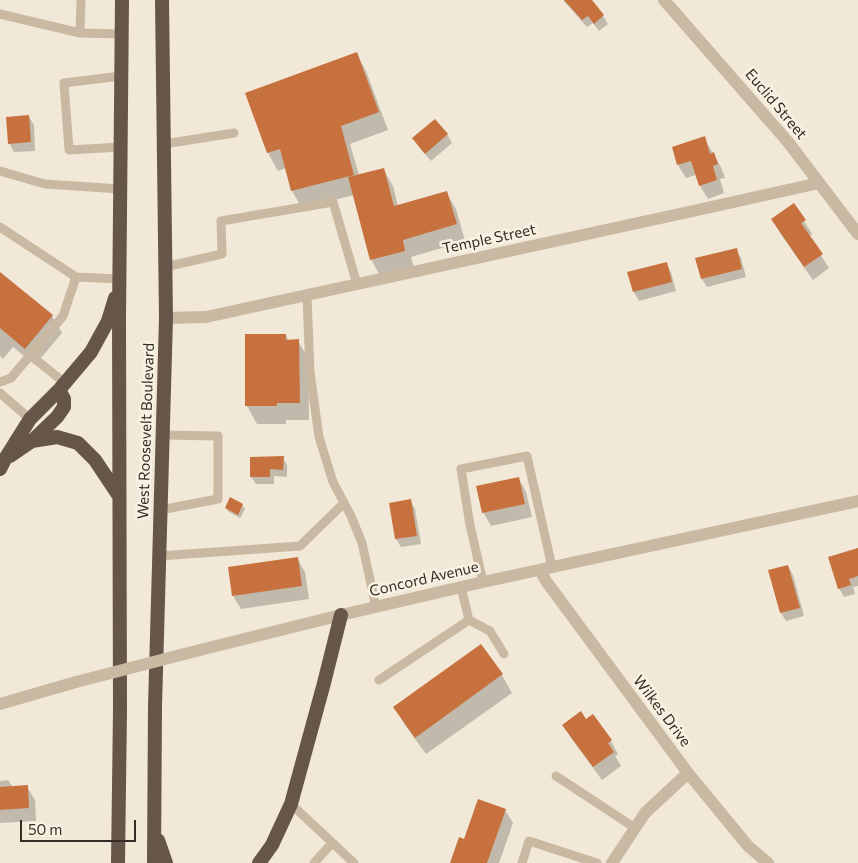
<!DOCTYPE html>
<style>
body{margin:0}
#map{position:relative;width:858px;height:863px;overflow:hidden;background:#f1e8d7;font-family:Commissioner,sans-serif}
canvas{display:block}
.scale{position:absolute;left:20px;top:820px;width:116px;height:22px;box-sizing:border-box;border:2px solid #342c25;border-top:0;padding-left:6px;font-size:15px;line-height:18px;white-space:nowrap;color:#342c25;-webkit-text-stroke:4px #f9f2e3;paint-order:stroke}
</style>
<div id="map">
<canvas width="858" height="863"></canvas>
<div class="scale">50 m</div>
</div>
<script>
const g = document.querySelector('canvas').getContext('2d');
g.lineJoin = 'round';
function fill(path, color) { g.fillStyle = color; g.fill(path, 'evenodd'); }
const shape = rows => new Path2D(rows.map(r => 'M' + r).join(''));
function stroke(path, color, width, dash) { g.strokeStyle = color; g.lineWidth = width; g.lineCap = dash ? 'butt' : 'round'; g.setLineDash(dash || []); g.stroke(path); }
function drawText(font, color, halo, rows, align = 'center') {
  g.font = font + ' Commissioner,sans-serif'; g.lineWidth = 5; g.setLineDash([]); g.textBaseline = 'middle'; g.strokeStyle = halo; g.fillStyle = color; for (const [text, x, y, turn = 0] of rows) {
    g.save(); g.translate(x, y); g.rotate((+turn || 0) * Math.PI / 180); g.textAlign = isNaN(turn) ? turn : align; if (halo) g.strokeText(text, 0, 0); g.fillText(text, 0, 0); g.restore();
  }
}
const shadow = shape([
 [563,0,590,0,603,16,608,24,599,31,593,23,587,27],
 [356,53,366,71,388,130,350,144,359,175,383,169,393,186,398,206,446,192,456,209,465,241,411,257,414,268,380,276,371,259,354,195,302,208,292,191,286,168,278,171,268,153,246,94],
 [29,117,34,125,35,151,14,152,9,143],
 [447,134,452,143,431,161,419,147,414,139],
 [704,138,721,167,725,178,720,179,724,193,708,199,700,186,696,175,686,178,678,165,673,148],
 [794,205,812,234,809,237,829,268,813,280,780,233,773,220],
 [736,249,741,258,746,277,707,287,702,279],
 [666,264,671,272,676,291,639,301,634,292,629,273],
 [0,274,52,316,62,333,35,365,13,347,3,359,0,356],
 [286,335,289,341,298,341,308,358,309,420,286,420,286,424,257,424,247,406],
 [283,458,287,465,287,477,274,476,274,484,256,484,251,477],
 [519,479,526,492,532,517,491,526,483,512],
 [410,500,415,509,421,544,401,547,396,539],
 [242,505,245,509,240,518,229,512,226,508],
 [858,549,858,586,853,587,855,594,844,597,839,588],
 [297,558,305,572,309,599,241,609,233,596],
 [788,566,793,575,804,616,786,621,781,613,769,571],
 [481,645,502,675,512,693,426,754,405,725,395,707],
 [586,721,611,741,618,754,615,756,621,766,602,780,571,738,564,725],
 [8,780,13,787,27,787,35,800,36,821,0,823,0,781],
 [505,810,513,823,499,863,452,863,465,841]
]);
const building = shape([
 [564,0,592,0,604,15,594,24,588,16,582,20],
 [357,52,379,112,341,126,354,175,291,191,280,149,267,153,245,93],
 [29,115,31,142,8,144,6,117],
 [435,119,448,134,425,154,412,138],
 [705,136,710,154,714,152,718,164,713,166,717,180,699,186,691,161,677,165,672,147],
 [384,168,394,206,447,191,457,224,403,240,405,251,370,260,348,177],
 [794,203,806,220,801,223,823,254,804,267,771,219],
 [737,248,742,269,701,279,695,258],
 [667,262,672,282,633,292,627,272],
 [0,272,53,315,25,349,0,328],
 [245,334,286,334,286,340,299,339,300,403,277,403,277,406,245,406],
 [284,456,283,470,270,469,270,477,250,477,250,457],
 [519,477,525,504,482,513,476,486],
 [230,497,243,504,238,515,225,508],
 [411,499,417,536,395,539,389,503],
 [858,548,858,576,849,579,851,585,838,589,828,557],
 [298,557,302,586,232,596,228,567],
 [788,565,800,608,780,613,768,570],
 [481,644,503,674,415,738,393,707],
 [581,711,586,719,593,714,612,740,608,743,614,752,593,767,562,725],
 [28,785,29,808,0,810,0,787],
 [478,799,506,809,487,863,450,863,459,837,464,839]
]);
const service = shape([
 [81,0,80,33,121,34],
 [0,14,80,33],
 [164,144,234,133],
 [121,147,69,150,64,83,121,76],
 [0,171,45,184,120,189],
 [0,227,76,277,120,279],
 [165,267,222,254,221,221,333,202,357,284],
 [307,296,310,372,319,437,333,482,351,516,362,543,376,607],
 [30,355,65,383],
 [0,382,11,378,63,316,76,277],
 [0,393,30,419],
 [160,510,218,499,218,436,162,435],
 [159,556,300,546,344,503],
 [483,582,470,525,461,469,527,456,552,567],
 [461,587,469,620],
 [379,680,469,620,490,631,504,654],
 [556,776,635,828],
 [291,804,354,863],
 [314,863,332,843],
 [522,863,529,841,597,863]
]);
const minor = shape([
 [664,0,788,142,858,234],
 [166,318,206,317,693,211,819,183],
 [540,570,546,581,688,773,748,846,768,863],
 [612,863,645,813,688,773]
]);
const tertiary = shape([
 [200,650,341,615,483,582,858,501],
 [0,704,76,682]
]);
const trunk = shape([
 [32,441,57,417,64,407,64,399,59,390],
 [10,456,32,441,57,437,78,443,95,460,119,496],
 [0,469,5,459,30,419,59,390,91,352,108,321,115,298],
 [158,840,166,863],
 [118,863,120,710,119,318,122,0],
 [154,863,155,706,166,318,162,0],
 [259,863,272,845,291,804,324,683,341,615]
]);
const tertiaryBridge = shape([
 [76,682,200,650]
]);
const streetNames = [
 ["Euclid Street",776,104,50],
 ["Temple Street",489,239,-12],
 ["West Roosevelt Boulevard",146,431,-88],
 ["Concord Avenue",424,579,-13],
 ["Wilkes Drive",662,711,53]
];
fill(shadow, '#0003');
fill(building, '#c7713f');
stroke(service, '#c9b9a3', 9);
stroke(minor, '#c9b9a3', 12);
stroke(tertiary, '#c9b9a3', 12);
stroke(trunk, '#665649', 14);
stroke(tertiaryBridge, '#c9b9a3', 12);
drawText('15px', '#342c25', '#f9f2e3', streetNames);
</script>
